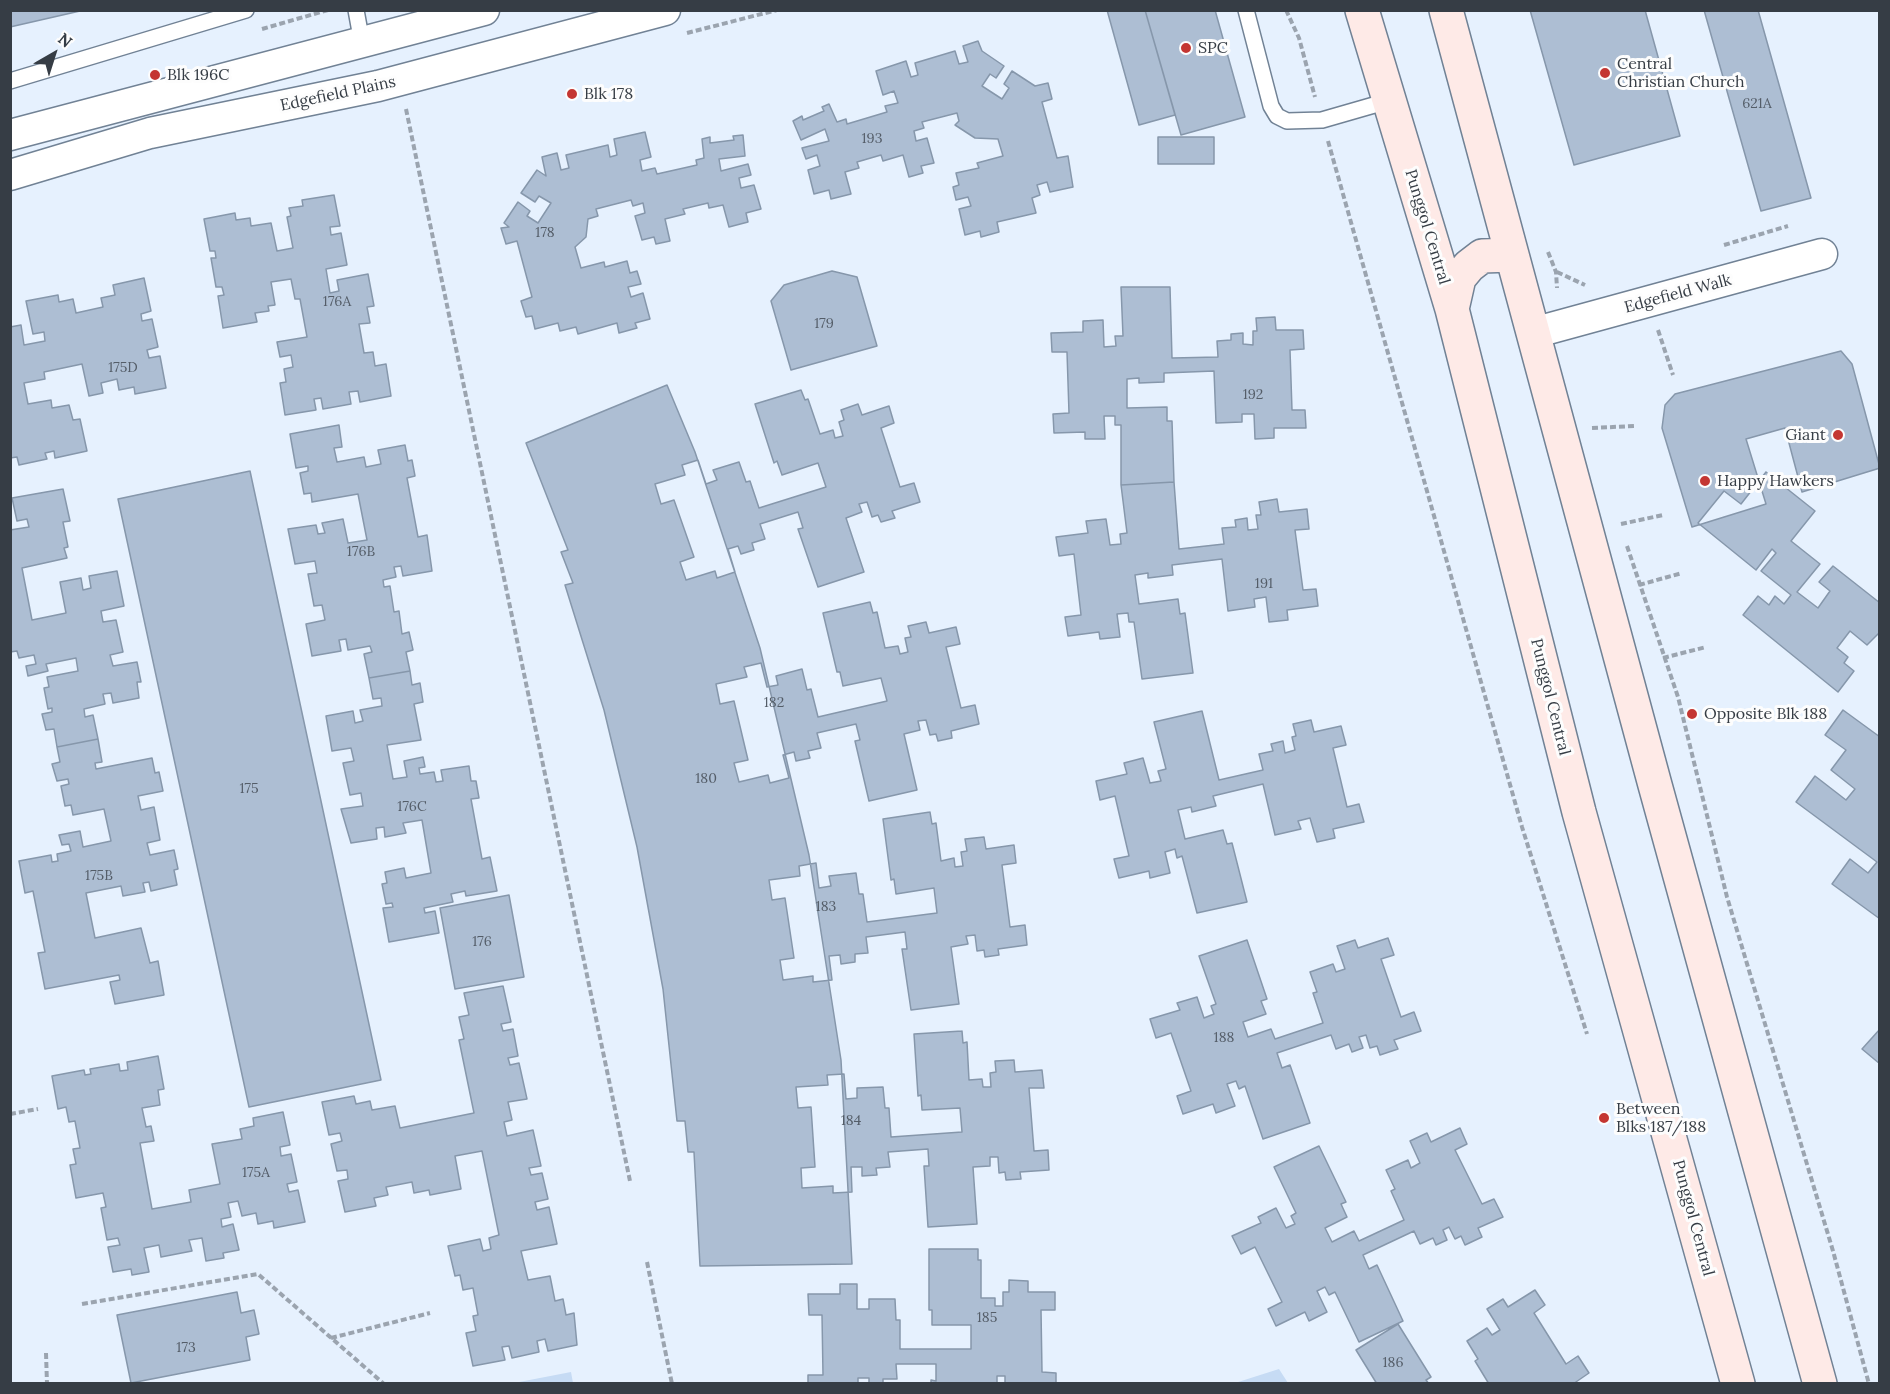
<!DOCTYPE html>
<style>
body{margin:0}
#map{position:relative;width:1890px;height:1394px;overflow:hidden;background:#e6f1fe;font-family:Lora,serif}
canvas{display:block}
.frame{position:absolute;inset:0;border:12px solid #363d45;pointer-events:none}
.north{position:absolute;left:24px;top:24px;width:60px;height:60px;-webkit-text-stroke:4px #fdfdfd;paint-order:stroke;rotate:39deg;font-size:16px;font-weight:700;line-height:24px;text-align:center;color:#363d45}
.north::after{content:'';display:block;margin:auto;width:21px;height:27px;background:#363d45;clip-path:polygon(50% 0,100% 100%,50% 72%,0 100%)}
</style>
<div id="map">
<canvas width="1890" height="1394"></canvas>
<div class="frame"></div>
<div class="north">N</div>
</div>
<script>
const g = document.querySelector('canvas').getContext('2d');
g.lineJoin = 'round';
function fill(path, color) { g.fillStyle = color; g.fill(path, 'evenodd'); }
const shape = rows => new Path2D(rows.map(r => 'M' + r).join(''));
function stroke(path, color, width, dash) { g.strokeStyle = color; g.lineWidth = width; g.lineCap = dash ? 'butt' : 'round'; g.setLineDash(dash || []); g.stroke(path); }
function drawText(font, color, halo, rows, align = 'center') {
  g.font = font + ' Lora,serif'; g.lineWidth = 6; g.setLineDash([]); g.textBaseline = 'middle'; g.strokeStyle = halo; g.fillStyle = color; for (const [text, x, y, turn = 0] of rows) {
    g.save(); g.translate(x, y); g.rotate((+turn || 0) * Math.PI / 180); g.textAlign = isNaN(turn) ? turn : align; if (halo) g.strokeText(text, 0, 0); g.fillText(text, 0, 0); g.restore();
  }
}
const green = shape([
 [1279,1369,1288,1383,1235,1383],
 [571,1372,573,1383,514,1383]
]);
const building = shape([
 [10,10,80,10,80,11,10,27,10,10],
 [1107,10,1145,10,1175,115,1139,125,1107,10],
 [1145,10,1215,10,1245,117,1181,135,1145,10],
 [1530,10,1645,10,1680,136,1574,165,1530,10],
 [1704,10,1758,10,1811,198,1761,211,1704,10],
 [978,41,982,51,1004,66,996,78,990,74,982,86,1002,99,1009,88,1004,84,1012,71,1035,86,1048,83,1052,99,1042,102,1057,158,1068,156,1073,187,1050,192,1047,182,1037,185,1040,195,1032,198,1036,213,997,222,999,232,981,237,980,231,965,235,959,209,971,206,968,197,956,200,953,187,959,185,956,173,979,168,977,163,1003,156,998,139,975,138,955,125,959,121,957,113,922,122,924,128,914,131,916,141,927,138,934,163,921,166,923,173,909,177,903,155,883,161,881,155,857,162,859,168,845,172,851,194,831,199,829,190,814,194,808,170,820,166,817,155,806,159,802,148,829,141,825,129,801,140,793,121,802,116,803,120,824,111,822,107,829,104,837,122,846,119,847,124,887,112,885,106,898,103,894,91,883,95,876,71,906,61,911,77,918,75,915,63,955,51,959,64,968,62,963,46,978,41],
 [645,132,651,157,640,160,642,171,655,168,657,174,697,165,696,160,704,158,702,139,710,137,710,143,734,140,733,136,743,135,745,156,719,159,721,171,748,164,751,175,739,178,741,188,754,185,761,209,746,213,748,222,729,227,723,205,709,208,708,203,683,209,685,214,665,219,670,241,656,244,654,237,642,240,635,216,645,213,643,203,633,206,631,200,596,209,598,216,588,219,586,237,575,247,581,268,604,262,605,267,627,261,630,273,637,271,641,284,628,287,631,297,643,293,650,319,635,323,637,328,619,333,617,323,578,334,576,327,560,331,558,323,535,329,532,316,526,317,521,301,532,297,517,241,506,244,501,228,509,227,504,223,518,202,530,211,527,216,538,223,551,203,539,196,535,202,521,193,537,170,546,176,542,157,557,153,561,170,569,168,566,155,608,145,610,157,617,155,614,139,645,132],
 [1158,137,1214,137,1214,164,1158,164,1158,137],
 [334,195,340,226,330,227,331,235,341,233,347,265,326,269,330,293,339,291,337,280,368,274,374,306,367,307,370,323,359,324,364,353,373,352,375,366,386,364,391,396,360,402,358,391,349,392,351,404,323,409,321,398,314,399,316,410,285,415,280,383,286,382,284,369,293,367,291,355,280,357,277,342,307,337,300,299,295,299,291,279,271,282,275,305,268,306,269,311,255,313,257,322,223,328,218,296,224,295,222,287,216,287,211,258,216,258,215,251,210,251,204,219,235,213,236,220,250,218,251,226,271,223,277,251,293,248,287,217,291,216,289,208,303,206,302,200,334,195],
 [832,271,857,277,877,346,791,370,771,301,784,285,832,271],
 [144,278,151,311,141,314,142,321,152,319,158,347,147,350,149,358,160,356,166,388,135,394,134,387,119,390,117,379,101,383,103,393,89,396,82,364,44,372,45,379,24,383,28,404,51,400,52,408,69,405,73,420,80,419,87,451,55,458,54,451,45,453,47,459,19,465,17,457,10,458,10,327,21,325,24,345,45,341,44,332,33,334,26,301,58,295,59,302,73,299,76,313,103,307,101,298,115,295,113,285,144,278],
 [1121,287,1170,287,1172,358,1218,357,1217,341,1231,340,1231,334,1243,333,1243,344,1253,345,1253,331,1257,331,1256,318,1275,317,1276,330,1303,330,1304,349,1290,350,1292,410,1305,410,1306,428,1274,428,1274,438,1255,439,1254,414,1242,414,1242,422,1216,423,1214,371,1164,373,1164,382,1139,383,1139,378,1127,379,1127,408,1167,407,1167,421,1172,421,1174,482,1121,485,1121,425,1115,425,1115,416,1104,416,1105,439,1085,439,1085,432,1054,433,1053,414,1069,413,1067,352,1052,352,1051,333,1083,332,1083,321,1103,320,1104,347,1116,346,1115,336,1123,336,1121,287],
 [1841,351,1852,364,1880,468,1802,492,1785,428,1746,439,1766,504,1692,527,1662,428,1665,405,1675,394,1841,351],
 [667,385,695,452,760,648,809,855,841,1060,852,1264,700,1266,694,1152,688,1152,685,1121,677,1121,663,989,637,847,604,710,565,585,573,583,561,552,568,550,526,443,667,385],
 [801,390,805,400,808,399,820,434,833,430,835,438,843,436,839,422,844,420,841,410,858,404,862,415,889,406,894,423,881,428,900,487,914,483,920,502,892,511,895,518,881,522,878,515,872,517,867,502,859,504,862,512,846,518,864,572,818,587,798,529,803,528,798,512,760,524,765,539,752,543,754,550,741,554,738,546,728,549,735,572,717,578,715,571,686,580,680,562,694,557,674,500,661,504,655,484,685,475,682,465,698,460,706,484,717,480,713,470,739,462,746,482,750,481,759,508,826,487,818,463,782,475,777,461,774,463,755,404,801,390],
 [339,425,342,447,334,448,337,462,364,457,366,467,381,464,378,450,405,445,408,461,412,460,415,476,407,478,418,537,427,535,432,571,403,576,401,566,394,567,396,577,383,580,384,587,390,586,394,612,399,611,402,634,409,632,413,650,406,652,410,671,369,678,364,654,372,652,370,646,348,650,346,639,339,640,341,651,312,656,306,624,325,620,322,605,314,606,308,574,317,573,315,561,295,564,288,529,316,525,318,534,325,533,322,523,343,519,348,543,367,540,358,494,312,502,311,493,304,494,300,473,308,471,308,466,296,468,290,434,339,425],
 [250,471,381,1080,249,1107,118,499,250,471],
 [1766,472,1815,511,1791,541,1820,564,1797,592,1818,608,1830,591,1819,582,1833,566,1880,603,1880,632,1867,645,1850,631,1837,648,1848,657,1844,663,1854,671,1838,692,1743,615,1758,596,1769,605,1775,596,1784,604,1791,595,1761,571,1776,553,1772,549,1756,570,1698,523,1724,491,1741,504,1766,472],
 [1174,482,1179,549,1224,544,1222,528,1236,527,1235,520,1247,518,1248,530,1258,529,1256,515,1261,515,1259,502,1277,499,1279,512,1307,509,1309,529,1295,530,1303,590,1316,589,1318,606,1287,610,1288,620,1269,622,1266,597,1254,599,1255,607,1228,611,1222,559,1172,565,1173,575,1148,578,1148,573,1135,575,1139,604,1178,599,1180,614,1185,613,1193,673,1142,679,1134,622,1129,622,1128,613,1117,614,1120,637,1100,639,1099,632,1068,636,1065,617,1081,615,1074,554,1059,556,1056,537,1088,533,1086,521,1106,519,1110,545,1121,544,1120,534,1127,533,1121,485,1174,482],
 [63,489,70,521,63,522,68,547,64,548,67,558,22,568,32,620,66,613,60,582,81,578,83,590,91,588,89,576,117,571,124,606,101,611,103,622,116,620,123,652,110,655,113,666,137,662,141,682,137,682,139,698,113,703,111,693,103,694,105,704,84,709,85,717,93,715,98,739,57,747,54,729,46,730,42,714,52,712,52,708,48,709,44,688,49,687,47,677,78,671,76,658,46,664,48,671,28,676,26,666,36,664,34,655,19,658,17,651,10,652,10,530,29,527,27,519,17,521,12,498,63,489],
 [870,602,873,613,877,612,885,648,898,646,900,654,908,652,905,638,911,637,908,626,926,622,929,633,956,627,960,644,946,647,961,708,975,705,979,724,951,731,952,738,938,741,936,734,930,735,926,720,918,721,920,730,904,734,917,790,869,801,855,741,860,740,856,724,817,733,821,748,808,751,810,758,796,761,794,752,783,755,789,778,770,783,768,775,739,782,734,763,748,760,734,701,720,704,716,684,747,677,744,667,761,663,767,687,778,685,776,676,802,669,807,690,811,689,818,717,887,701,881,678,843,686,840,672,837,672,823,613,870,602],
 [410,671,412,685,420,683,423,702,414,704,421,740,387,745,393,779,407,777,404,761,423,757,425,767,419,768,420,774,434,772,436,782,443,781,441,770,469,766,471,781,476,781,479,798,471,799,482,859,490,857,497,891,466,896,465,891,451,894,453,902,424,908,425,913,435,911,439,933,389,942,383,908,393,907,392,903,386,904,382,884,387,883,385,872,404,868,406,878,431,873,422,820,403,823,406,833,385,837,384,827,376,828,377,839,351,843,341,809,363,806,361,793,350,795,343,763,354,761,351,748,332,751,326,716,353,711,355,723,363,721,360,710,382,706,381,698,373,699,369,678,410,671],
 [1843,710,1880,737,1880,919,1832,884,1850,859,1868,873,1877,862,1796,802,1815,776,1846,800,1855,789,1831,770,1846,750,1825,735,1843,710],
 [1202,711,1219,780,1263,770,1259,754,1273,751,1271,744,1283,741,1285,753,1295,750,1292,737,1296,736,1293,724,1311,720,1314,732,1341,726,1346,745,1333,748,1347,807,1359,804,1364,822,1333,829,1335,838,1317,842,1310,818,1298,821,1301,829,1275,835,1263,784,1213,796,1216,806,1192,812,1191,807,1178,810,1185,839,1223,830,1227,844,1232,843,1247,902,1197,913,1182,856,1177,858,1175,849,1165,852,1170,873,1150,878,1149,871,1119,878,1114,859,1129,856,1115,796,1100,800,1096,781,1127,774,1124,763,1143,758,1150,783,1161,781,1158,771,1166,769,1154,722,1202,711],
 [98,739,102,762,95,763,96,769,152,758,155,773,159,772,163,791,138,796,141,810,154,807,160,840,147,843,150,855,174,850,178,869,174,870,177,885,151,891,149,882,143,883,145,892,123,896,121,886,86,893,95,938,141,928,150,963,158,961,164,995,115,1004,110,982,120,980,119,975,45,989,38,953,45,952,33,891,25,893,19,861,51,855,52,862,58,861,57,854,71,851,69,844,62,845,59,835,80,831,83,847,111,841,104,809,73,815,71,805,65,806,61,786,69,784,68,779,57,781,52,764,60,762,57,747,98,739],
 [930,812,932,824,936,823,941,861,954,858,955,867,963,866,961,852,967,851,965,839,984,837,986,849,1014,845,1016,863,1002,865,1010,927,1025,925,1027,945,998,949,999,955,985,957,984,950,977,951,975,935,966,936,968,944,951,947,959,1004,911,1010,902,949,907,949,905,932,866,937,868,953,855,954,855,962,841,964,840,955,829,956,832,980,813,982,813,976,783,980,780,960,794,958,785,898,772,900,769,880,800,876,799,866,816,863,819,888,831,886,829,876,856,873,859,894,863,894,867,922,937,913,934,888,896,894,894,879,891,880,883,819,930,812],
 [509,895,524,977,455,989,440,908,509,895],
 [1388,938,1394,955,1381,959,1401,1017,1414,1012,1421,1031,1394,1040,1398,1049,1380,1055,1377,1046,1370,1048,1366,1035,1359,1037,1363,1048,1352,1052,1349,1044,1336,1049,1331,1035,1277,1053,1282,1068,1290,1065,1310,1123,1263,1139,1245,1086,1239,1089,1236,1081,1227,1084,1235,1106,1216,1113,1213,1104,1183,1114,1177,1096,1191,1091,1171,1033,1156,1038,1150,1019,1180,1010,1177,1003,1197,997,1204,1018,1214,1014,1211,1006,1216,1004,1199,956,1247,940,1267,999,1261,1001,1266,1014,1243,1022,1248,1037,1271,1029,1275,1039,1323,1023,1313,993,1317,992,1310,972,1333,964,1336,972,1345,969,1337,946,1355,940,1358,948,1388,938],
 [503,986,511,1022,501,1024,503,1031,513,1029,518,1056,508,1058,510,1065,519,1063,527,1099,508,1102,512,1120,504,1122,507,1136,533,1130,541,1166,529,1168,531,1175,542,1173,548,1199,535,1202,537,1210,549,1207,557,1244,521,1251,528,1280,550,1276,555,1301,563,1299,566,1315,574,1313,577,1345,548,1351,545,1339,537,1341,539,1352,512,1358,509,1346,502,1347,505,1360,473,1366,466,1333,476,1331,473,1316,478,1315,473,1288,463,1290,460,1275,455,1276,448,1246,480,1239,483,1251,491,1249,489,1238,499,1235,482,1151,455,1156,461,1189,430,1195,429,1190,414,1193,412,1182,386,1187,388,1195,374,1198,376,1206,345,1212,338,1181,348,1179,347,1170,337,1171,331,1144,342,1141,340,1133,329,1135,322,1102,354,1096,356,1104,370,1101,372,1110,395,1106,400,1128,474,1113,459,1040,464,1039,459,1017,469,1015,464,993,503,986],
 [1880,1029,1880,1064,1862,1049,1880,1029],
 [962,1031,963,1043,967,1042,969,1080,982,1079,983,1087,991,1087,990,1073,996,1072,995,1061,1014,1060,1015,1072,1042,1070,1044,1088,1029,1088,1034,1151,1048,1150,1049,1170,1020,1172,1021,1179,1006,1180,1005,1172,999,1173,998,1157,990,1157,990,1166,973,1167,977,1224,928,1227,924,1166,929,1166,928,1149,888,1152,890,1167,876,1168,877,1175,862,1176,862,1167,851,1167,852,1192,833,1193,833,1186,802,1188,801,1168,815,1167,811,1107,798,1108,796,1087,828,1085,827,1075,844,1074,846,1099,857,1098,857,1088,883,1087,885,1108,889,1108,891,1137,962,1132,960,1108,922,1110,921,1095,918,1096,914,1034,962,1031],
 [158,1056,164,1089,158,1090,160,1105,142,1108,146,1127,151,1126,154,1141,140,1143,152,1209,191,1202,189,1190,220,1184,212,1144,242,1139,240,1129,254,1126,253,1118,283,1112,290,1145,280,1147,281,1156,291,1154,297,1182,287,1184,289,1192,298,1190,305,1222,274,1228,273,1221,258,1224,256,1213,242,1216,238,1201,228,1203,231,1217,221,1219,222,1227,233,1224,239,1250,223,1253,224,1258,206,1261,202,1238,189,1240,192,1251,161,1257,159,1245,144,1248,149,1272,132,1275,131,1269,113,1272,108,1247,120,1245,118,1238,107,1240,101,1208,106,1207,103,1193,76,1198,70,1165,76,1164,73,1149,80,1148,75,1121,69,1122,66,1107,58,1109,52,1076,84,1070,85,1075,91,1074,90,1069,119,1064,120,1071,128,1070,127,1062,158,1056],
 [1460,1128,1467,1144,1455,1150,1482,1204,1494,1199,1503,1217,1478,1228,1482,1237,1465,1245,1461,1236,1455,1239,1449,1227,1443,1230,1447,1240,1436,1245,1433,1238,1420,1244,1414,1231,1363,1255,1369,1269,1377,1265,1403,1321,1359,1342,1335,1292,1329,1295,1325,1287,1317,1291,1327,1312,1309,1321,1305,1312,1276,1326,1268,1309,1282,1302,1255,1247,1241,1254,1232,1236,1261,1223,1258,1217,1276,1208,1286,1228,1295,1224,1291,1216,1296,1213,1274,1167,1319,1146,1346,1202,1341,1204,1347,1217,1325,1228,1332,1242,1354,1231,1359,1241,1404,1220,1391,1191,1395,1189,1386,1170,1408,1160,1411,1168,1420,1163,1410,1141,1427,1133,1431,1142,1460,1128],
 [929,1249,978,1249,978,1260,981,1260,981,1298,995,1298,995,1306,1003,1306,1003,1292,1009,1292,1009,1280,1028,1281,1028,1292,1055,1292,1055,1310,1041,1310,1042,1372,1056,1373,1056,1384,1005,1384,1005,1376,997,1376,997,1384,931,1384,931,1380,936,1381,936,1364,896,1364,897,1379,883,1379,883,1384,869,1384,869,1378,858,1378,858,1384,808,1384,808,1375,823,1375,822,1315,809,1315,808,1294,840,1294,840,1284,857,1284,857,1309,869,1309,869,1299,895,1299,896,1320,900,1320,900,1349,971,1349,971,1325,932,1325,932,1310,929,1310,929,1249],
 [1535,1290,1545,1305,1534,1313,1566,1364,1578,1356,1589,1373,1573,1384,1489,1384,1475,1361,1478,1359,1467,1341,1487,1328,1492,1335,1500,1330,1487,1309,1503,1299,1508,1307,1535,1290],
 [237,1292,241,1313,254,1310,259,1334,246,1337,250,1360,131,1383,117,1315,237,1292],
 [1398,1324,1431,1377,1426,1380,1429,1384,1377,1384,1356,1350,1398,1324]
]);
const path = shape([
 [1286,10,1299,38,1315,97],
 [262,29,328,10],
 [687,33,777,10],
 [406,109,630,1181],
 [1328,141,1522,827,1587,1034],
 [1724,245,1788,226],
 [1548,252,1556,272,1557,288],
 [1557,272,1585,285],
 [1658,330,1673,375],
 [1592,428,1634,426],
 [1621,524,1663,515],
 [1627,546,1678,697,1727,897,1833,1251,1869,1384],
 [1639,585,1682,573],
 [1663,658,1706,647],
 [10,1114,38,1109],
 [647,1262,672,1384],
 [82,1304,258,1274,384,1384],
 [331,1338,430,1313],
 [46,1353,47,1384]
]);
const lane = shape([
 [356,10,362,43],
 [1246,10,1271,106,1277,116,1287,121,1322,120,1388,101],
 [10,81,246,10]
]);
const street = shape([
 [10,135,484,10],
 [10,175,150,133,378,86,665,10],
 [1533,333,1822,254]
]);
const secondary = shape([
 [1362,10,1452,309,1579,812,1738,1384],
 [1446,10,1655,785,1820,1384],
 [1452,309,1459,278,1469,266,1482,256,1512,255]
]);
const markers = [
 [1186,48,6,"#c43632"],
 [1605,73,6,"#c43632"],
 [155,75,6,"#c43632"],
 [572,94,6,"#c43632"],
 [1838,435,6,"#c43632"],
 [1705,481,6,"#c43632"],
 [1692,714,6,"#c43632"],
 [1604,1118,6,"#c43632"]
];
const numberNames = [
 ["621A",1757,104],
 ["193",872,139],
 ["178",545,233],
 ["176A",337,302],
 ["179",824,324],
 ["175D",123,368],
 ["192",1253,395],
 ["176B",361,552],
 ["191",1264,584],
 ["182",774,703],
 ["180",706,779],
 ["175",249,789],
 ["176C",412,807],
 ["175B",99,876],
 ["183",826,907],
 ["176",482,942],
 ["188",1224,1038],
 ["184",851,1121],
 ["175A",256,1173],
 ["185",987,1318],
 ["173",186,1348],
 ["186",1393,1363]
];
const poiNames = [
 ["SPC",1198,48],
 ["Central",1617,64],
 ["Christian Church",1617,82],
 ["Blk 196C",167,75],
 ["Blk 178",584,94],
 ["Giant",1826,435,"right"],
 ["Happy Hawkers",1717,481],
 ["Opposite Blk 188",1704,714],
 ["Between",1616,1109],
 ["Blks 187/188",1616,1127]
];
const streetNames = [
 ["Edgefield Plains",338,94,-12],
 ["Punggol Central",1427,227,73],
 ["Edgefield Walk",1678,294,-15],
 ["Punggol Central",1550,697,76],
 ["Punggol Central",1693,1218,75]
];
fill(green, '#c6dbf4');
fill(building, '#adbed3');
stroke(building, '#8697ab', 1.5);
stroke(lane, '#718295', 18);
stroke(street, '#718295', 33);
stroke(secondary, '#718295', 36);
stroke(path, '#9ba4af', 4, [6, 3]);
stroke(lane, '#fff', 15);
stroke(street, '#fff', 30);
stroke(secondary, '#feeae7', 33);
for (const [x, y, r, color] of markers) { const dot = new Path2D(); dot.arc(x, y, r, 0, 2 * Math.PI); g.fillStyle = color; g.fill(dot); stroke(dot, '#fdfdfd', 2); }
drawText('14px', '#545d68', null, numberNames);
drawText('16px', '#363d45', '#fdfdfd', poiNames, 'left');
drawText('16px', '#363d45', '#fdfdfd', streetNames);
</script>
